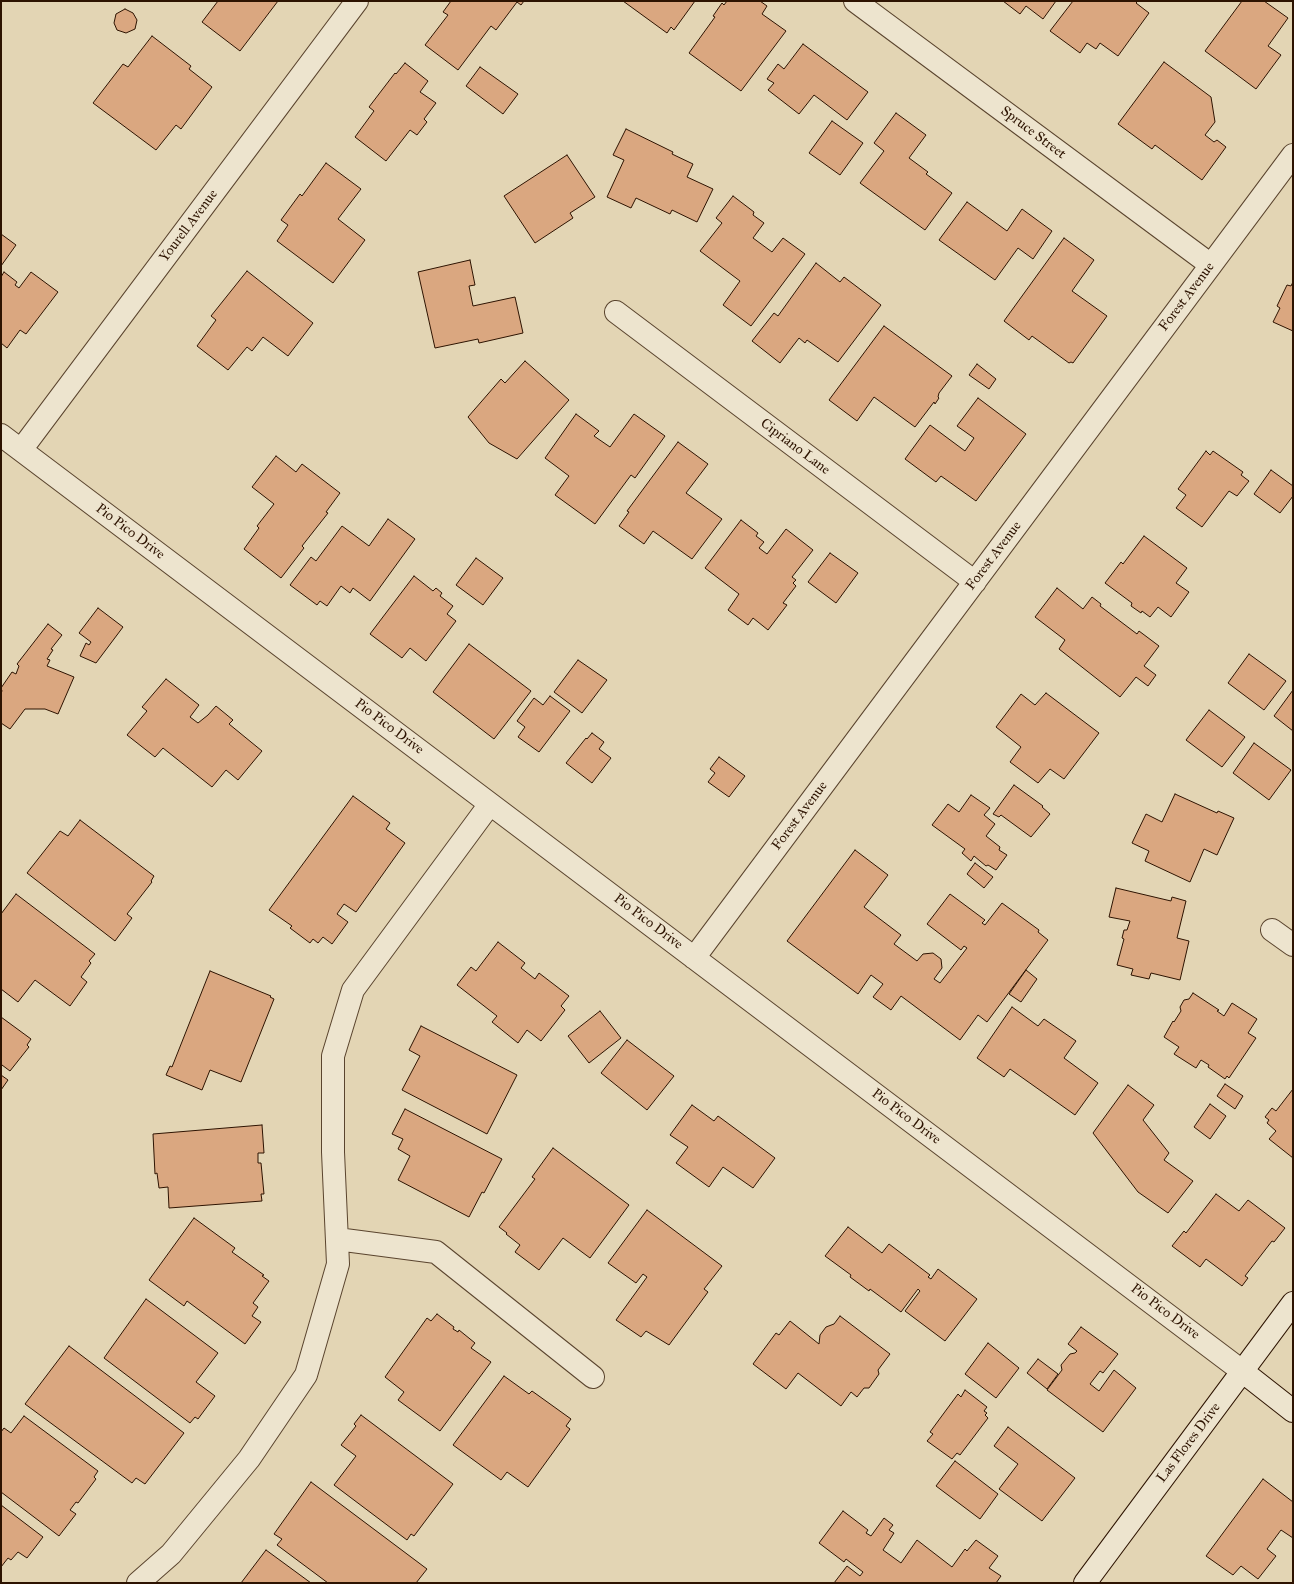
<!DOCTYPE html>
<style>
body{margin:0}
#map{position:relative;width:1294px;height:1584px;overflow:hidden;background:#e3d5b4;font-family:"IM FELL Great Primer",serif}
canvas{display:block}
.frame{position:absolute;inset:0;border:2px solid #2d1301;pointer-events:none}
</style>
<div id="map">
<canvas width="1294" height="1584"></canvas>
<div class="frame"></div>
</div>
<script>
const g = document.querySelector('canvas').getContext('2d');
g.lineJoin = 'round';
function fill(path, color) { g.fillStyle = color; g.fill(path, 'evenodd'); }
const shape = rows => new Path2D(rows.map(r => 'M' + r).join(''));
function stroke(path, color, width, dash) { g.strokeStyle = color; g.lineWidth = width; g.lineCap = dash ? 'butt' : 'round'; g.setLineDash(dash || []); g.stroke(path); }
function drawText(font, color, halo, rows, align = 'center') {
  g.font = font + ' "IM FELL Great Primer",serif'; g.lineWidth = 4; g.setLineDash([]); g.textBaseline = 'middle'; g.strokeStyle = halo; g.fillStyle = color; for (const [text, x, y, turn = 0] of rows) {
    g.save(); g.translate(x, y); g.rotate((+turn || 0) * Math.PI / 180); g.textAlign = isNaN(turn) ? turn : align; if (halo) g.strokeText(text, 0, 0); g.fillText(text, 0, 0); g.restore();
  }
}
const building = shape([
 [218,1,278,1,240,51,202,22,218,1],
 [451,1,524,1,521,5,517,2,496,30,491,26,458,70,425,45,448,15,443,12,451,1],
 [623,1,695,1,674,30,671,27,667,33,623,1],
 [727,1,760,1,767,6,762,14,786,31,741,91,689,53,715,17,713,16,722,3,724,5,727,1],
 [1003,1,1056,1,1043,19,1026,6,1020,14,1003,1],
 [1073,1,1138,1,1136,3,1149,13,1118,56,1100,43,1096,49,1087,43,1080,53,1050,31,1073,1],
 [1242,1,1264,1,1288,18,1268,46,1281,55,1256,89,1205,51,1242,1],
 [125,9,133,13,137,20,135,29,126,33,117,30,114,23,116,14,125,9],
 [152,36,191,66,189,69,212,87,181,129,176,125,156,150,93,103,123,64,128,67,152,36],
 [803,44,868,92,847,120,814,95,799,114,768,90,774,83,767,79,778,64,784,69,803,44],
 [1164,62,1211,97,1215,122,1205,135,1214,142,1217,140,1226,147,1202,180,1155,145,1152,149,1118,124,1164,62],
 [405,63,428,81,420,92,436,103,424,119,427,122,417,135,410,130,386,161,355,137,374,111,369,107,395,73,396,74,405,63],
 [480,67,518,94,503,114,466,86,480,67],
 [896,113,926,135,909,158,928,172,926,174,952,193,925,230,860,183,884,151,874,143,896,113],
 [832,121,863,143,840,175,809,153,832,121],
 [626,129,673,152,672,154,693,164,687,177,713,189,697,222,672,210,670,214,636,198,631,208,607,197,624,160,613,155,626,129],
 [567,155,595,197,570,213,573,218,535,243,504,196,567,155],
 [326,163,361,189,338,219,365,240,333,283,277,241,288,225,281,220,300,194,302,196,326,163],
 [733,196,754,212,753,215,764,223,753,238,772,252,783,238,805,254,751,326,723,305,740,281,700,251,722,223,716,218,733,196],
 [967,202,1007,231,1022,209,1052,231,1033,259,1018,248,995,280,939,240,967,202],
 [1,234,16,245,1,266,1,234],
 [1064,238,1094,260,1072,291,1107,316,1073,363,1071,362,1069,363,1032,336,1029,340,1004,321,1064,238],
 [470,260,475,285,469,286,473,306,515,297,523,333,479,343,478,339,435,348,418,272,470,260],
 [816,263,840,282,844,277,881,305,838,362,807,340,805,343,799,338,780,363,752,341,774,313,778,316,816,263],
 [247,271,313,323,288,356,263,337,252,351,247,347,228,370,197,346,216,320,211,316,247,271],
 [4,272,17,282,15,285,19,288,31,272,58,292,26,334,20,330,7,348,1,343,1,277,4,272],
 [1293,282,1293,331,1273,322,1280,308,1277,306,1287,285,1291,286,1293,282],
 [884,326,952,376,939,393,938,397,939,398,935,404,934,402,915,427,874,397,857,421,829,400,884,326],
 [525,361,569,400,517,459,489,443,468,417,501,379,505,383,525,361],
 [977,364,996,379,989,389,969,375,977,364],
 [978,398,1026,434,976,501,941,476,936,482,905,459,930,425,965,451,974,438,957,426,978,398],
 [576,414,599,431,594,436,610,447,634,414,665,436,635,478,631,475,595,524,555,495,569,476,545,458,576,414],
 [678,442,708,464,686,493,722,519,692,559,653,531,644,544,619,526,629,512,627,511,678,442],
 [1206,451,1210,455,1213,451,1243,472,1241,475,1249,481,1237,496,1229,491,1202,527,1176,508,1186,495,1178,489,1206,451],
 [276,456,296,472,302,464,340,493,326,512,328,513,302,546,304,548,281,578,244,549,259,528,257,526,274,504,252,487,276,456],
 [1271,470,1293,486,1293,496,1280,513,1254,494,1271,470],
 [388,519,415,539,370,601,353,588,350,593,341,586,327,606,320,601,317,605,290,585,311,557,316,561,342,526,369,546,388,519],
 [741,520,758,533,756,536,764,542,759,548,767,554,786,529,813,550,792,577,796,580,793,583,796,586,783,603,787,605,768,630,753,618,748,625,728,610,739,594,705,568,741,520],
 [1144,536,1187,568,1176,583,1189,592,1171,617,1158,607,1150,617,1142,611,1141,613,1131,606,1132,603,1105,583,1121,562,1123,564,1144,536],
 [830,553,858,573,836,603,808,582,830,553],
 [476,558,503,578,483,605,456,585,476,558],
 [414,576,433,591,436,588,442,593,440,596,453,606,447,614,456,621,426,661,410,648,402,658,370,634,414,576],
 [1057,588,1083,609,1092,597,1101,604,1100,606,1137,634,1139,631,1159,646,1144,666,1156,675,1148,686,1136,677,1120,697,1059,649,1065,640,1035,617,1057,588],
 [98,608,123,627,96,663,80,656,86,643,89,645,91,642,79,633,98,608],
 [48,624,62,635,51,649,53,650,47,659,50,660,47,666,74,677,58,714,45,709,25,709,10,729,1,723,1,693,2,691,1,688,12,672,16,674,19,666,17,664,48,624],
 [469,644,531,691,494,739,433,692,469,644],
 [1249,654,1286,681,1264,710,1228,683,1249,654],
 [578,660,607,680,582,713,554,692,578,660],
 [166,679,199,705,190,717,198,723,208,715,216,706,233,720,229,724,262,751,238,780,226,770,212,787,163,748,155,757,127,735,147,711,142,707,166,679],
 [1293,690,1293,731,1274,716,1293,690],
 [1046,693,1099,733,1064,779,1050,769,1038,783,1010,762,1021,747,996,727,1021,694,1035,705,1046,693],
 [550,696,570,711,539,752,518,737,525,727,517,721,534,698,543,705,550,696],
 [1209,710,1245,737,1222,767,1186,740,1209,710],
 [592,733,604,742,599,749,611,758,592,783,566,763,586,738,587,739,592,733],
 [1254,743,1291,770,1269,800,1233,773,1254,743],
 [719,757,745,776,729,797,708,782,715,773,710,769,719,757],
 [1014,785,1043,806,1042,807,1050,814,1031,837,1001,815,999,817,993,814,1014,785],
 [1175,794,1217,813,1218,811,1234,818,1217,855,1204,849,1190,882,1145,861,1149,851,1132,843,1146,814,1162,822,1175,794],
 [971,795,990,808,984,815,995,824,986,836,1000,847,999,850,1007,855,996,870,988,865,986,866,974,856,971,861,962,853,965,849,932,825,948,804,959,812,971,795],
 [353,796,390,823,386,829,405,843,356,912,344,904,337,914,348,922,332,944,323,937,318,943,313,939,310,943,290,928,292,926,269,910,353,796],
 [80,820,154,876,151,881,152,882,127,914,132,918,115,941,27,873,60,831,68,836,80,820],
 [855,850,888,875,864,907,901,935,894,944,917,961,923,954,933,953,941,959,942,968,934,979,940,983,967,948,964,946,961,950,927,924,950,894,985,920,982,923,985,925,1002,903,1039,930,1038,932,1048,940,987,1022,978,1015,960,1040,901,996,891,1010,873,997,883,984,871,975,858,994,787,941,855,850],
 [975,863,993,877,984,888,967,874,975,863],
 [1116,888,1171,901,1172,897,1186,901,1177,938,1189,941,1180,980,1151,973,1149,979,1131,975,1133,969,1117,965,1124,939,1122,938,1124,930,1127,930,1130,921,1109,917,1116,888],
 [16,894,95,954,89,961,91,963,81,977,87,982,70,1006,35,980,18,1002,1,989,1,914,16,894],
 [498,942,525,963,521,968,535,979,539,973,569,996,561,1006,565,1010,541,1041,527,1030,518,1043,492,1022,497,1016,457,985,471,967,476,971,498,942],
 [1026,970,1037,979,1021,1002,1009,994,1026,970],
 [210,971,271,996,270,997,274,999,241,1082,210,1070,202,1090,166,1075,170,1066,172,1067,210,971],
 [1193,993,1219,1010,1217,1011,1224,1016,1232,1003,1257,1019,1248,1033,1256,1038,1229,1078,1227,1076,1225,1079,1208,1067,1209,1065,1201,1060,1196,1068,1174,1054,1179,1047,1164,1037,1173,1021,1174,1022,1181,1011,1180,1007,1184,1000,1189,999,1193,993],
 [1012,1007,1038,1026,1044,1019,1076,1041,1064,1058,1098,1083,1075,1115,1010,1069,1004,1077,977,1058,1012,1007],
 [600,1011,621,1038,589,1063,568,1036,600,1011],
 [1,1017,31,1039,27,1045,29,1047,10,1071,2,1065,1,1067,1,1017],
 [421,1026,517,1075,487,1134,402,1090,420,1056,409,1050,421,1026],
 [627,1040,674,1076,647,1110,601,1073,627,1040],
 [1,1075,8,1080,1,1090,1,1075],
 [1225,1084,1243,1096,1235,1109,1217,1096,1225,1084],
 [1128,1085,1154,1105,1143,1120,1169,1153,1164,1160,1193,1181,1168,1213,1138,1192,1093,1133,1128,1085],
 [1293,1089,1293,1158,1269,1139,1276,1131,1267,1123,1269,1120,1265,1117,1272,1108,1276,1111,1293,1089],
 [1210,1104,1226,1116,1210,1139,1194,1127,1210,1104],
 [692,1105,714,1121,718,1116,775,1158,753,1188,723,1167,709,1187,676,1163,688,1147,670,1135,692,1105],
 [405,1109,502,1159,484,1193,482,1192,469,1217,398,1180,410,1156,398,1149,403,1139,392,1134,405,1109],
 [262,1125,264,1153,258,1153,258,1163,261,1163,264,1194,261,1194,262,1201,169,1208,168,1187,159,1188,157,1173,155,1174,153,1134,262,1125],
 [553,1148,629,1205,590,1258,563,1238,539,1270,515,1252,520,1245,506,1234,507,1233,499,1227,535,1179,532,1177,553,1148],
 [1216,1194,1239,1211,1248,1200,1285,1228,1274,1242,1272,1241,1245,1276,1248,1278,1242,1286,1206,1259,1200,1267,1172,1246,1184,1231,1186,1233,1216,1194],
 [647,1210,722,1266,704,1289,708,1292,669,1345,646,1331,641,1337,616,1320,647,1277,643,1274,636,1283,608,1263,647,1210],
 [194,1218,235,1248,232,1252,264,1275,262,1276,269,1281,253,1303,258,1307,252,1316,261,1322,245,1344,187,1301,184,1306,149,1280,194,1218],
 [848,1227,882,1253,889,1244,930,1275,928,1277,931,1279,938,1269,977,1299,945,1341,905,1311,920,1291,918,1289,901,1312,870,1289,869,1291,850,1277,851,1275,825,1256,848,1227],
 [146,1299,218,1353,196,1382,215,1396,198,1419,195,1417,190,1423,104,1358,146,1299],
 [437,1314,454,1327,453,1329,458,1332,459,1330,475,1343,471,1348,491,1362,440,1431,398,1400,404,1392,385,1377,427,1318,431,1321,437,1314],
 [840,1316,890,1354,878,1370,879,1374,869,1388,864,1388,857,1397,851,1392,841,1406,798,1373,786,1389,753,1364,776,1333,779,1335,790,1321,819,1344,820,1335,826,1327,834,1324,840,1316],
 [1081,1327,1118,1354,1103,1373,1100,1371,1090,1384,1099,1391,1114,1370,1136,1388,1103,1432,1047,1390,1062,1370,1061,1365,1070,1354,1075,1353,1077,1351,1068,1344,1081,1327],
 [988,1343,1019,1368,996,1398,965,1374,988,1343],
 [69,1346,184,1433,145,1484,136,1478,132,1483,25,1404,69,1346],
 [1038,1359,1058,1374,1047,1389,1027,1373,1038,1359],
 [504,1376,529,1394,532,1391,571,1419,566,1426,570,1429,528,1487,507,1472,501,1480,453,1445,504,1376],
 [965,1390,987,1407,984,1411,987,1413,985,1415,988,1418,960,1455,957,1453,952,1459,927,1441,933,1434,930,1432,958,1394,961,1397,965,1390],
 [361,1415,453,1484,414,1536,411,1534,407,1540,334,1485,356,1456,341,1445,356,1426,354,1424,361,1415],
 [24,1416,98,1471,94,1477,96,1479,78,1503,76,1502,70,1510,76,1514,59,1536,1,1492,1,1432,4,1428,11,1433,24,1416],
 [1008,1427,1075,1478,1042,1521,999,1489,1018,1464,994,1446,1008,1427],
 [955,1461,998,1494,980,1519,936,1486,955,1461],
 [1263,1479,1293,1502,1293,1538,1281,1530,1267,1549,1276,1556,1258,1579,1241,1566,1233,1575,1206,1556,1263,1479],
 [311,1482,427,1569,416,1583,328,1583,277,1545,282,1539,274,1534,311,1482],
 [1,1505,43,1537,27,1558,18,1552,11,1560,8,1558,1,1567,1,1505],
 [843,1511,868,1530,866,1533,871,1536,884,1518,893,1525,889,1530,894,1533,883,1550,901,1563,917,1540,952,1567,965,1549,967,1551,976,1540,998,1556,989,1568,1001,1576,996,1583,834,1583,847,1566,860,1576,863,1572,846,1559,844,1562,819,1543,843,1511],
 [266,1550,311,1583,241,1583,266,1550]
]);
const street = shape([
 [855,1,1211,265],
 [616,312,975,582],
 [1,435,1242,1371],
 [21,450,357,1],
 [1272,930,1293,945],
 [694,958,1293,155],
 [337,1239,436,1252,593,1377],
 [138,1583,171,1554,249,1459,306,1375,338,1264,333,1152,333,1056,353,990,490,804]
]);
const secondary = shape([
 [1242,1371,1293,1411],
 [1085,1583,1293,1303]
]);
const streetNames = [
 ["Spruce Street",1033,133,37],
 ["Yourell Avenue",189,226,-53],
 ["Forest Avenue",1187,297,-53],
 ["Cipriano Lane",795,447,37],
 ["Pio Pico Drive",130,532,37],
 ["Forest Avenue",994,556,-53],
 ["Pio Pico Drive",389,727,37],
 ["Forest Avenue",800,816,-53],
 ["Pio Pico Drive",648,922,37],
 ["Pio Pico Drive",906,1117,37],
 ["Pio Pico Drive",1165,1312,37],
 ["Las Flores Drive",1189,1443,-53]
];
fill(building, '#daa780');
stroke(building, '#2d1301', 1);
stroke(street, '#5a442e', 24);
stroke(secondary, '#2d1301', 24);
stroke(street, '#ede4ce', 22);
stroke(secondary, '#ede4ce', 22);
drawText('14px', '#2d1301', '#ede4ce', streetNames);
</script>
